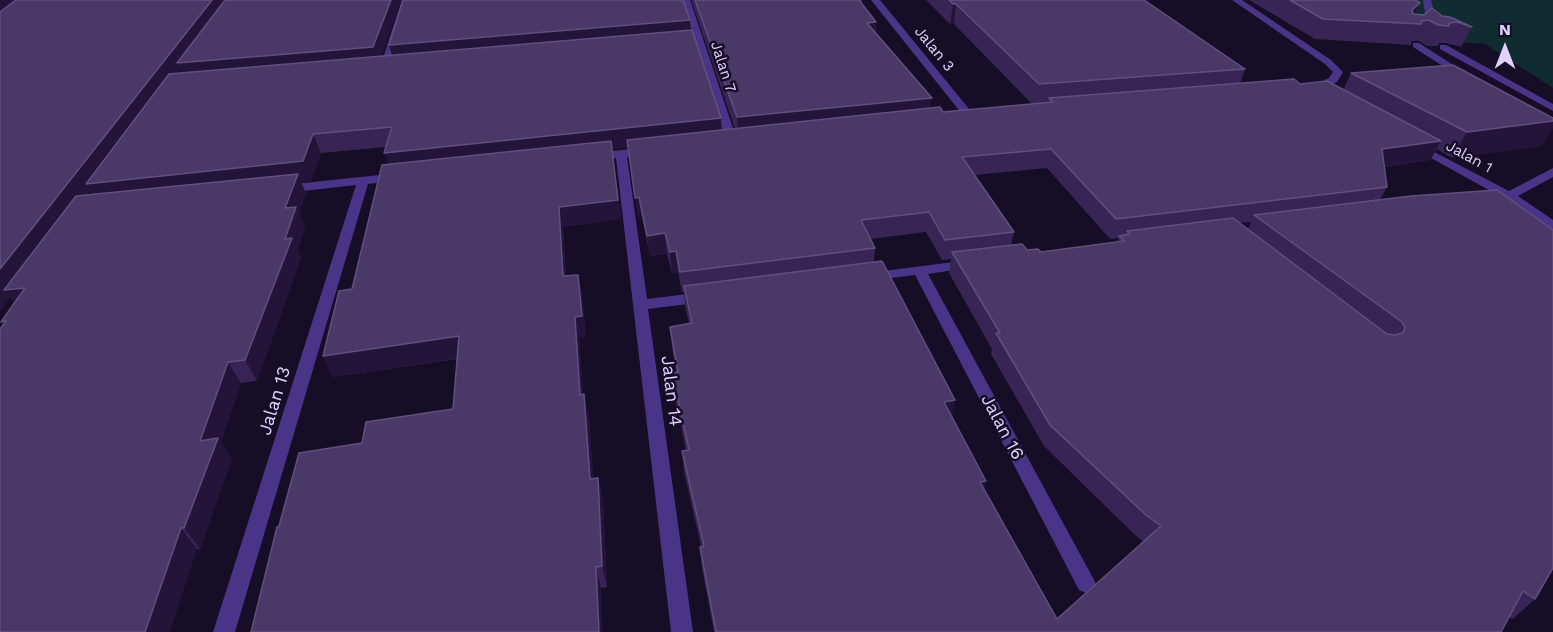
<!DOCTYPE html>
<html>
<head>
<meta charset="utf-8">
<style>
	body { margin:0 }
	#map { position:relative; width:1553px; height:632px; overflow:hidden; background:#160d26; font-family:"Work Sans",sans-serif }
	canvas { display:block }
	.north { position:absolute; left:1475px; top:18px; width:60px; height:60px; -webkit-text-stroke:4px #160d26; paint-order:stroke; rotate:0deg; font-size:16px; font-weight:700; line-height:24px; text-align:center; color:#e0d2ff }
	.north::after { content:''; display:block; margin:auto; width:21px; height:27px; background:#e0d2ff; clip-path:polygon(50% 0,100% 100%,50% 72%,0 100%) }
</style>
</head>
<body>
<div id="map">
<canvas width="1553" height="632"></canvas>
<div class="north">N</div>
</div>
<script>
const c = document.querySelector('canvas').getContext('2d');
c.lineJoin = 'round';
function fill(path, color) { c.fillStyle = color; c.fill(path, 'evenodd'); }
const shape = rows => new Path2D(rows.map(r => 'M' + r).join(''));
function trace(path, color, width, dash) { c.strokeStyle = color; c.lineWidth = width; c.lineCap = dash ? 'butt' : 'round'; c.setLineDash(dash || []); c.stroke(path); }
function drawText(font, color, halo, rows, align = 'center') {
  c.font = font + ' "Work Sans",sans-serif'; c.lineWidth = 5; c.setLineDash([]); c.textBaseline = 'middle'; c.strokeStyle = halo; c.fillStyle = color; for (const [text, x, y, turn = 0] of rows) {
    c.save(); c.translate(x, y); c.rotate((+turn || 0) * Math.PI / 180); c.textAlign = isNaN(turn) ? turn : align; if (halo) c.strokeText(text, 0, 0); c.fillText(text, 0, 0); c.restore();
  }
}
const green = shape([
	[1396,0,1553,0,1553,88,1485,44,1380,37]
]);
const minor = shape([
	[402,0,410,0,389,70,380,72,379,70,402,0],
	[682,0,690,0,738,143,736,145,732,146,726,143,682,0],
	[871,0,880,0,974,115,974,119,966,119,871,0],
	[1232,0,1242,0,1331,60,1343,72,1337,82,1316,92,1308,92,1308,88,1329,78,1333,72,1325,64,1232,0],
	[1423,0,1431,0,1434,12,1418,27,1413,24,1425,12,1423,0],
	[1413,43,1419,43,1469,75,1460,77,1413,47,1413,43],
	[1440,45,1446,45,1553,104,1553,111,1440,49,1440,45],
	[1417,143,1509,191,1553,168,1553,177,1518,196,1553,220,1553,230,1507,200,1483,202,1481,199,1483,196,1496,194,1413,148,1411,146,1417,143],
	[649,147,655,151,653,153,627,157,647,299,704,292,711,297,704,302,648,309,693,632,671,632,616,158,595,161,589,157,595,153,649,147],
	[398,173,404,177,402,180,368,184,235,632,213,632,356,185,285,193,279,189,285,185,398,173],
	[969,260,974,261,976,264,974,267,928,274,1093,578,1096,584,1093,590,1086,593,1079,590,915,275,868,281,861,277,868,273,969,260]
]);
const wall = shape([
	[0,0,401,0,381,56,392,55,389,45,691,30,722,130,735,129,691,0,862,0,862,4,876,22,876,33,930,108,943,112,1032,104,954,24,950,24,926,0,1144,0,1245,69,1240,84,1300,84,1343,90,1351,73,1541,146,1452,158,1437,149,1430,160,1384,167,1387,187,1380,200,1535,599,1513,619,1509,617,1501,632,714,632,702,568,700,547,701,546,684,472,682,451,686,450,674,394,672,373,676,372,672,348,670,327,689,324,685,306,684,292,682,292,678,272,672,273,667,254,650,256,642,217,638,217,628,147,612,149,621,219,563,227,566,276,582,295,586,337,579,338,583,395,589,416,593,478,598,478,603,499,607,587,601,588,279,526,362,443,453,409,457,359,333,377,323,356,352,289,388,164,386,147,321,153,311,181,301,182,306,193,299,213,305,227,298,250,301,258,257,381,241,383,221,442,232,459,200,549,197,549,3,324,14,303,10,297,0,311],
	[180,69,182,73,176,74],
	[1047,168,1110,239,1119,238,1117,242,1041,252,1027,250,1011,245,1014,232,974,175],
	[90,190,92,195,86,195],
	[1251,222,1248,229,1240,223],
	[926,232,942,260,951,259,949,273,992,349,991,354,1044,446,1136,536,1144,542,1057,619,984,489,952,416,874,262,875,248,870,239],
	[1249,0,1415,0,1414,14,1442,16,1472,27,1461,47,1446,43,1439,43,1438,46,1427,46,1419,41,1412,41,1411,45,1315,39]
]);
const shadedWall = shape([
	[0,0,28,0,0,23],
	[212,0,401,0,378,64,186,80,180,69,95,183,313,134,321,153,311,181,301,182,306,193,299,213,305,227,298,250,301,258,257,381,245,360,98,203,90,190,16,289,25,288,20,311,10,297,0,311,0,269],
	[1420,3,1410,22,1412,10],
	[953,4,956,4,954,24,950,24],
	[690,20,691,37,394,62,389,45],
	[876,22,875,39,867,23],
	[932,98,929,116,738,136,737,117],
	[721,118,722,137,612,149,621,219,563,227,567,297,391,172,384,153],
	[1553,121,1553,128,1541,146,1452,158,1467,132],
	[1441,141,1430,160,1372,168,1382,149],
	[639,197,642,217,638,217,635,198],
	[665,233,667,254,650,256,647,236],
	[676,251,678,272,672,273,670,252],
	[578,275,582,295,586,337,579,338,585,416,580,395,575,317],
	[459,336,466,357,333,377,323,356],
	[228,362,241,383,221,442,232,459,200,549,184,528,200,441],
	[584,394,589,416,595,500,590,479],
	[955,400,951,422,944,402],
	[598,478,603,499,607,587,602,566],
	[986,481,981,502,980,482],
	[181,528,197,549,170,632,145,632],
	[596,567,601,588,603,632,599,632]
]);
const building = shape([
	[16,0,212,0,0,269,0,12,16,0],
	[225,0,391,0,373,47,177,63,225,0],
	[403,0,683,0,690,20,389,45,403,0],
	[695,0,860,0,859,0,876,22,867,23,932,98,737,117,695,0],
	[949,0,1144,0,1245,69,1039,84,956,4,953,4,949,0],
	[1290,0,1415,0,1420,3,1412,10,1413,14,1424,15,1432,8,1442,16,1450,17,1472,27,1457,22,1449,23,1449,26,1438,25,1429,20,1422,21,1421,24,1323,19,1290,0],
	[692,30,721,118,384,153,392,127,313,134,303,161,86,184,169,74,692,30],
	[1453,65,1553,118,1553,121,1467,132,1351,73,1453,65],
	[1294,79,1300,84,1327,81,1441,141,1382,149,1387,187,1116,219,1051,149,962,157,1014,232,945,240,929,212,861,220,875,248,680,272,676,251,670,252,665,233,647,236,639,197,635,198,627,140,940,107,943,112,1053,102,1049,98,1294,79],
	[611,141,618,200,559,207,563,276,578,275,582,316,575,317,580,395,584,394,590,479,598,478,602,566,596,567,599,632,251,632,277,527,279,526,299,453,362,443,366,422,453,409,459,336,323,356,339,291,352,289,382,165,611,141],
	[298,174,285,208,296,207,285,239,292,238,245,360,228,362,200,441,218,438,184,528,181,528,145,632,0,632,0,329,6,321,1,322,25,288,4,290,76,196,298,174],
	[1497,190,1553,230,1553,568,1535,599,1523,591,1501,632,716,632,700,547,704,546,682,451,689,450,672,373,678,372,670,327,692,323,684,286,882,261,955,400,944,402,986,481,980,482,1057,619,1161,526,1146,515,1050,425,996,333,1000,333,952,252,1022,244,1027,250,1038,249,1041,252,1124,241,1119,236,1130,234,1127,231,1233,218,1387,334,1395,335,1403,333,1405,327,1402,322,1254,215,1411,196,1497,190]
]);
const farStreetnames = [
	["Jalan 3",934,49,51],
	["Jalan 7",723,67,72],
	["Jalan 1",1469,157,29]
];
const streetNames = [
	["Jalan 14",671,391,83],
	["Jalan 13",275,401,-73],
	["Jalan 16",1002,427,62]
];
fill(green, '#102c31');
fill(minor, '#483588');
fill(wall, '#382555');
fill(shadedWall, '#23143a');
fill(building, '#4a3867');
trace(building, '#61507f', 1.5);
drawText('15px', '#e0d2ff', '#160d26', farStreetnames);
drawText('18px', '#e0d2ff', '#160d26', streetNames);
</script>
</body>
</html>
